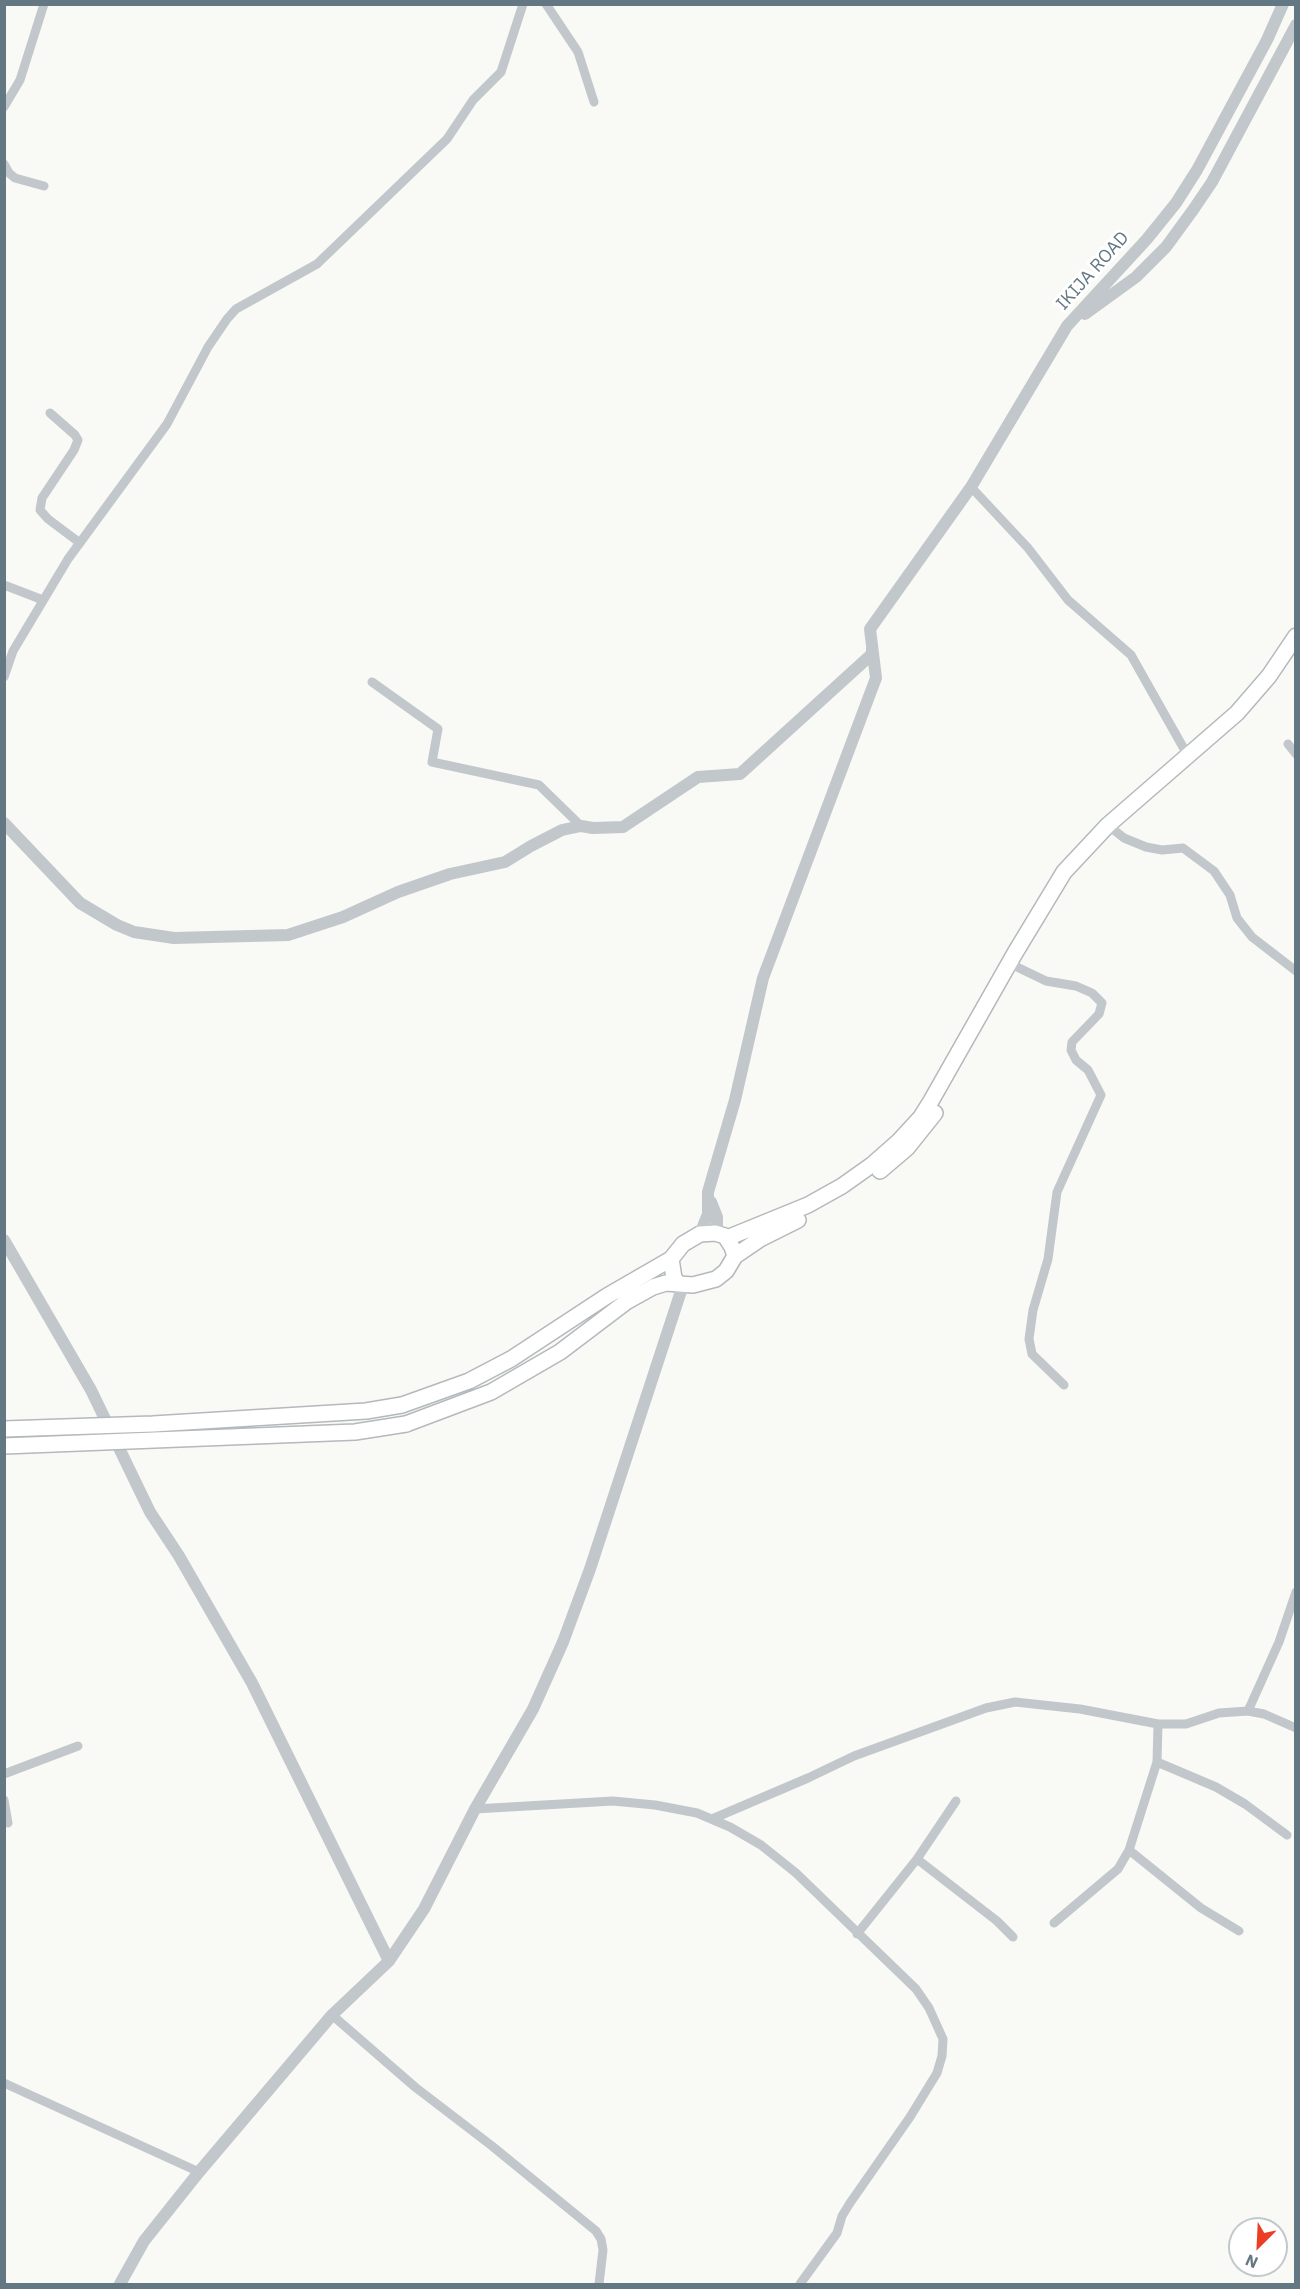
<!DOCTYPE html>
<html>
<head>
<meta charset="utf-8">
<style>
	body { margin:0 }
	#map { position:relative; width:1300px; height:2289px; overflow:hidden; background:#f9f9f6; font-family:"IBM Plex Sans",sans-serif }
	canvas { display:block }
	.frame { position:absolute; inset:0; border:6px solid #637882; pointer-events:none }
	.north { position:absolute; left:1228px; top:2217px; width:60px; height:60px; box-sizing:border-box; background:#fff; border:2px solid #c1c9cd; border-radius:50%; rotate:204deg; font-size:16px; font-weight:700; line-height:24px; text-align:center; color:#637882 }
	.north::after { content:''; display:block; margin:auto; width:21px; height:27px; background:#ea3f25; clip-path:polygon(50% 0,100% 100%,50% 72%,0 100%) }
</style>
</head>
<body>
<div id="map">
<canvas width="1300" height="2289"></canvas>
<div class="frame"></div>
<div class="north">N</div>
</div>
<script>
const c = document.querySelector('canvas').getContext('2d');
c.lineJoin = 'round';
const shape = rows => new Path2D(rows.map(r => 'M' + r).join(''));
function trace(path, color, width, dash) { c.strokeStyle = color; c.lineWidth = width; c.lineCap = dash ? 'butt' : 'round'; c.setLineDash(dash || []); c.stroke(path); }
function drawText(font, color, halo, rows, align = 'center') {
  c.font = font + ' "IBM Plex Sans",sans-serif'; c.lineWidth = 6; c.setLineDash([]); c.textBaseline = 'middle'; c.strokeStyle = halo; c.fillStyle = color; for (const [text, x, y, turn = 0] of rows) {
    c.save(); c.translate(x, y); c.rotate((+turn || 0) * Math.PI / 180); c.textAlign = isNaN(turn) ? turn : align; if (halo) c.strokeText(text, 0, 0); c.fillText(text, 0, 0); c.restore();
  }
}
const minor = shape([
	[546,4,578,52,594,102],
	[4,107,20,80,44,4],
	[4,164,9,173,15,178,44,186],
	[50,413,75,435,78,440,74,450,42,498,40,510,48,519,80,543],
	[971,487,1028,548,1068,600,1131,655,1188,756],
	[4,585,43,600],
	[4,677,13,651,68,559,167,424,208,347,227,319,236,309,317,264,447,139,473,100,501,72,523,4],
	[372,682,438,729,432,762,539,785,581,826],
	[1288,744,1296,754],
	[1114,830,1124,838,1146,847,1162,850,1183,848,1214,871,1230,895,1237,918,1252,937,1296,971],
	[1017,967,1046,981,1076,986,1092,993,1102,1003,1099,1014,1072,1042,1071,1050,1076,1060,1088,1070,1101,1095,1057,1192,1048,1259,1033,1310,1029,1339,1032,1354,1064,1385],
	[1248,1711,1279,1642,1296,1592],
	[1157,1762,1216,1787,1245,1804,1287,1835],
	[4,1774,78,1746],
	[4,1800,8,1823],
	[475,1809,613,1801,655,1805,697,1813,730,1827,761,1845,796,1873,916,1989,929,2008,943,2039,942,2056,937,2073,910,2117,850,2203,842,2216,837,2233,800,2284],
	[712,1819,808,1778,854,1756,986,1708,1015,1702,1080,1709,1158,1724,1186,1724,1219,1713,1248,1711,1264,1714,1296,1728],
	[1129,1850,1201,1908,1239,1931],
	[917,1859,997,1921,1013,1937],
	[1054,1923,1118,1869,1129,1850,1157,1762,1158,1724],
	[857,1934,917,1859,956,1801],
	[332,2015,415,2087,492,2146,596,2231,601,2239,603,2250,599,2284],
	[4,2083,199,2172]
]);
const tertiary = shape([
	[1085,314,1136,277,1166,247,1193,210,1212,182,1296,25],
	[4,823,80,903,117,925,134,932,174,938,288,935,343,917,398,892,450,874,505,862,531,846,562,830,581,826,593,828,623,827,698,777,740,774,872,654,872,648],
	[711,1202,717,1217,717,1233],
	[700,1234,708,1214,708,1192,735,1100,763,978,876,678,870,629,971,487,1067,326,1147,239,1176,203,1197,170,1267,40,1283,4],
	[4,1240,91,1390,150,1512,179,1556,252,1683,389,1961],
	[120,2284,144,2241,199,2172,332,2015,389,1961,424,1909,475,1809,533,1709,563,1642,590,1569,683,1285]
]);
const primary = shape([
	[880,1171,907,1148,935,1113],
	[727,1238,808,1205,842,1186,873,1164,898,1142,921,1117,931,1101,1015,953,1064,872,1108,825,1237,713,1269,676,1296,636],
	[735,1256,760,1239,798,1220],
	[402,1405,469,1381,511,1359,607,1296,671,1259],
	[406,1424,491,1392,560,1352,626,1302,653,1287,666,1283,693,1285,716,1279,726,1271,735,1256,732,1247,725,1236,715,1233,700,1234,683,1244,671,1259,674,1278,678,1283]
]);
const primaryBridge = shape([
	[4,1429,153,1424,366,1411,402,1405],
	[4,1446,355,1432,406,1424]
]);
const streetNames = [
	["IKIJA ROAD",1093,271,-48]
];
trace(primary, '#b3b9bc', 18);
trace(minor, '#c1c7ca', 9);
trace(tertiary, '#c1c7ca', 12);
trace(primary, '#fff', 15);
trace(primaryBridge, '#b3b9bc', 18, []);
trace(primaryBridge, '#fff', 15);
drawText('18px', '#637882', '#fff', streetNames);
</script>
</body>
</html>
